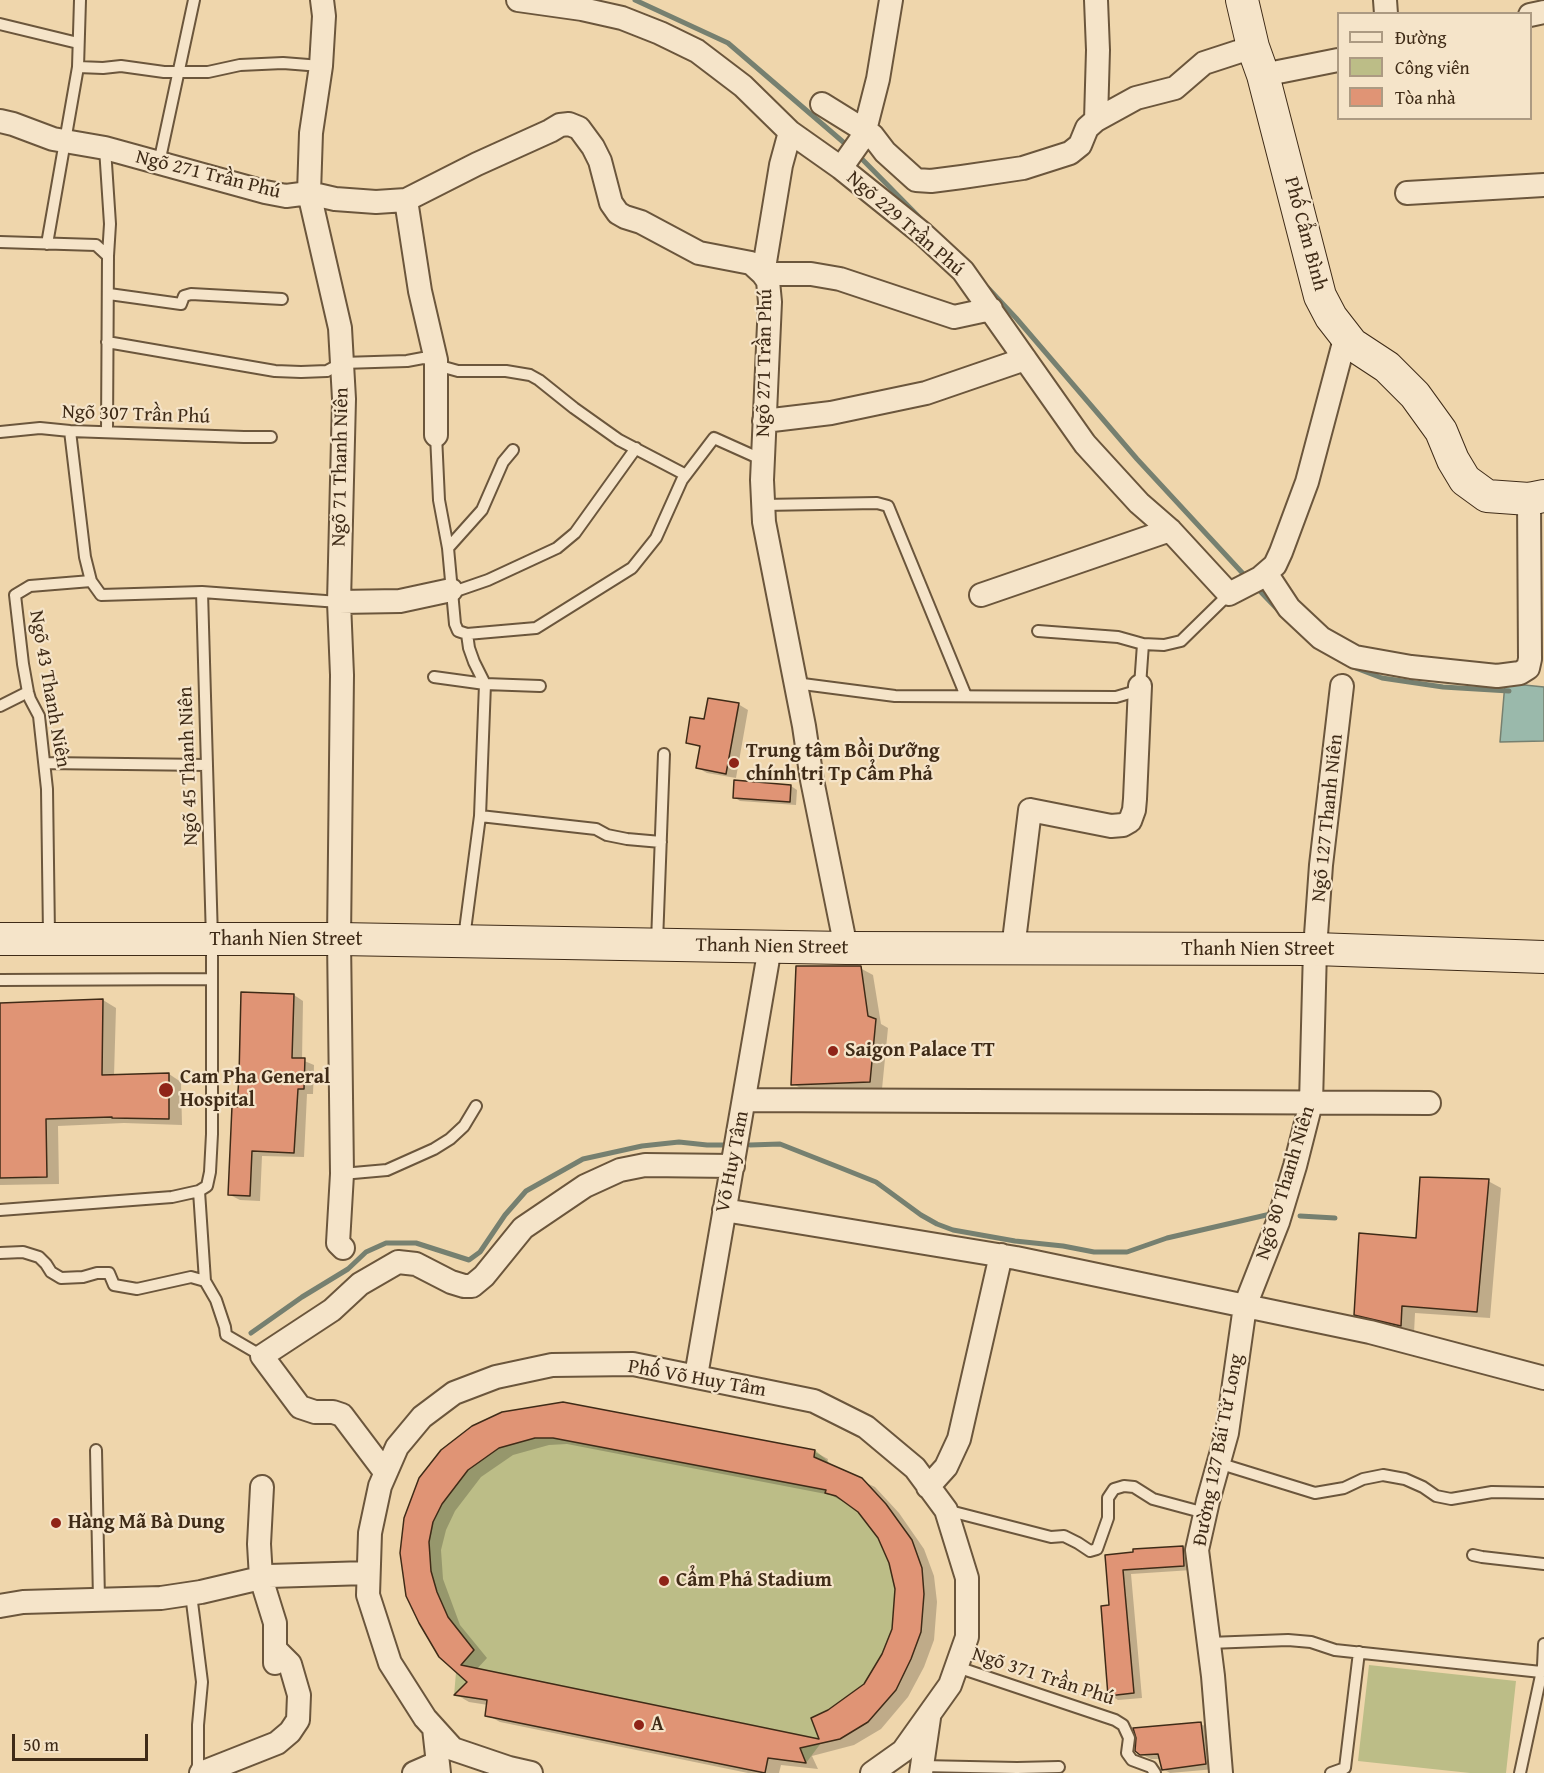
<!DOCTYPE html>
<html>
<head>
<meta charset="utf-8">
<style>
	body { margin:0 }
	#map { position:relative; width:1544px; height:1773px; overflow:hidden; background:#efd6ac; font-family:"Gentium Book Plus",serif }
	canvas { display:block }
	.legend { position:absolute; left:1337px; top:12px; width:195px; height:108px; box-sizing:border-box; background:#f5e4c9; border:2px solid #ac9a82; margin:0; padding:8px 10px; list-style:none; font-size:18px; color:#3f2b17 }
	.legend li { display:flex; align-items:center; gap:12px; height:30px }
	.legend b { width:30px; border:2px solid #ac9a82 }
	.scale { position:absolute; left:12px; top:1734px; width:136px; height:27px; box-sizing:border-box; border:3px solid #3f2b17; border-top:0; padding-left:8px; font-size:18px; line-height:21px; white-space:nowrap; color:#3f2b17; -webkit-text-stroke:4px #f5e4c9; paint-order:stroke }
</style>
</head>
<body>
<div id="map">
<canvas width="1544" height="1773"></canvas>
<ul class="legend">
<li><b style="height:8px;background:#f5e4c9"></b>Đường</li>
<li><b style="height:16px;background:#bcbd87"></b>Công viên</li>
<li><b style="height:16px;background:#e09475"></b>Tòa nhà</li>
</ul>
<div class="scale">50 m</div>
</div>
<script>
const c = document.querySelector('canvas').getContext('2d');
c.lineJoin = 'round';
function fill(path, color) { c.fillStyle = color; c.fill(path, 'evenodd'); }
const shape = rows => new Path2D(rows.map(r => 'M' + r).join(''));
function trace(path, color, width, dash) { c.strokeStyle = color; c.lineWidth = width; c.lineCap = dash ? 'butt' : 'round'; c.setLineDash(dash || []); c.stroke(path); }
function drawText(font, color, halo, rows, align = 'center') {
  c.font = font + ' "Gentium Book Plus",serif'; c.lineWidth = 4.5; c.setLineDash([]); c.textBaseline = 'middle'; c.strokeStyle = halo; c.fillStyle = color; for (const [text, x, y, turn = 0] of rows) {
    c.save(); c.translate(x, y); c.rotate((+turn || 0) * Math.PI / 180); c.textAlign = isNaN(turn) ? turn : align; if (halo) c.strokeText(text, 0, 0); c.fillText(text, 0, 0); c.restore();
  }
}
const green = shape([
	[568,1403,815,1450,832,1465,862,1478,886,1504,912,1540,922,1568,924,1594,921,1632,911,1659,896,1690,840,1739,821,1743,806,1763,768,1758,765,1773,485,1716,487,1700,454,1696,456,1672,439,1657,419,1623,407,1596,404,1518,419,1478,440,1450,472,1426],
	[1369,1665,1516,1681,1506,1773,1470,1773,1358,1761]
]);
const water = shape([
	[1505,683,1544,687,1544,741,1500,742,1505,683]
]);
const shadow = shape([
	[738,704,748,710,736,778,707,773,698,768,701,748,688,742,705,721],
	[791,786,797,790,796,805,740,801,734,797],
	[860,968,873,975,881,1024,888,1028,882,1089,806,1091,793,1084],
	[294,995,303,1001,302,1060,314,1065,313,1094,307,1094,304,1157,262,1156,260,1201,240,1200,230,1195,238,1108],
	[103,1000,116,1008,114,1076,169,1074,181,1082,182,1125,124,1123,58,1126,59,1184,0,1185,0,1005],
	[1488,1181,1501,1188,1490,1318,1415,1313,1414,1333,1369,1322,1356,1314,1417,1240],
	[563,1404,815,1452,828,1459,827,1464,875,1487,899,1513,924,1549,934,1576,937,1602,934,1640,924,1667,908,1697,881,1729,854,1745,812,1756,818,1769,781,1765,779,1773,748,1773,500,1722,487,1715,488,1705,469,1702,457,1695,469,1682,440,1656,420,1478],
	[567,1444,831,1495,860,1511,879,1537,891,1563,896,1589,893,1629,884,1655,865,1685,829,1711,822,1741,476,1670,487,1658,460,1625,443,1579,441,1550,446,1530,455,1511,481,1477,513,1455,549,1445],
	[1183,1548,1192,1553,1192,1570,1131,1574,1142,1698,1118,1700,1110,1695,1111,1606,1107,1556],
	[1201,1724,1210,1729,1215,1769,1170,1773,1163,1769,1161,1759,1151,1759,1141,1754]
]);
const stream = shape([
	[635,0,728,43,849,147],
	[858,155,921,219],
	[988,288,1016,318,1137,459,1248,579],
	[1256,587,1279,611],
	[1353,667,1382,678,1443,687,1509,691],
	[750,1145,780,1144,841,1168,876,1182,921,1215,937,1224,953,1230,1015,1241,1063,1246,1094,1252,1127,1252,1167,1238,1275,1213],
	[1300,1216,1335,1218],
	[251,1333,302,1297,348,1269,366,1252,386,1243,416,1243,469,1260,480,1252,505,1215,526,1191,583,1159,642,1146,679,1142,707,1145,727,1145]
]);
const building = shape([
	[708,698,739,703,726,774,696,768,700,746,686,743,690,717,704,719,708,698],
	[734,780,791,785,790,802,733,798,734,780],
	[796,966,861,966,868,1016,876,1019,870,1082,791,1085,796,966],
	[241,992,294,994,292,1058,305,1058,304,1089,298,1089,294,1153,252,1151,250,1196,228,1195,232,1106,237,1107,239,1076,241,992],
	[103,999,102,1075,169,1073,169,1119,112,1118,112,1117,46,1119,47,1177,0,1178,0,1003,103,999],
	[1420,1177,1489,1179,1477,1312,1402,1306,1401,1326,1354,1315,1359,1233,1416,1238,1420,1177],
	[563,1402,815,1450,814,1457,862,1478,886,1504,912,1540,922,1568,924,1594,921,1632,911,1659,896,1690,868,1722,840,1739,800,1748,806,1763,768,1758,765,1773,485,1716,487,1700,454,1695,467,1682,439,1657,419,1623,406,1596,400,1553,404,1518,419,1478,441,1450,472,1426,502,1412,563,1402],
	[535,1438,553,1438,826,1490,825,1493,836,1496,858,1512,878,1538,889,1563,895,1589,892,1629,882,1654,864,1684,828,1710,811,1718,819,1739,461,1665,474,1650,448,1617,437,1592,431,1571,429,1542,433,1522,442,1504,468,1470,499,1448,535,1438],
	[1183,1546,1184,1566,1123,1570,1134,1693,1108,1696,1101,1606,1109,1605,1105,1555,1133,1552,1133,1549,1183,1546],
	[1201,1722,1206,1764,1162,1770,1158,1754,1140,1755,1135,1751,1136,1738,1133,1728,1201,1722]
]);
const lane = shape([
	[0,24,78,43],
	[78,67,103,68,121,66,164,72,208,72,240,65,283,63,321,66],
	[105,148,110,224,108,256],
	[159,163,194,0],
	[0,242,96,245,108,256,107,432],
	[47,244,78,67,80,0],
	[109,294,181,304,184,296,191,294,282,299],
	[107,342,275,371,301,372,327,371,342,363,407,361,423,358,436,360,440,366,458,371,506,371,530,375,539,380,574,408,619,440,686,475],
	[70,431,85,557,91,581,101,595,202,592,339,602],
	[0,432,40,428,70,431,244,437,271,437],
	[436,435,439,500,448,548],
	[513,450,503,462,482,510,448,548,455,624,458,631,467,634,536,628,632,568,656,538,682,480,714,438,763,460],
	[763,505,877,503,888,506,966,696],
	[451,590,459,590,488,580,557,548,575,533,636,448],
	[1038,631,1118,637,1143,644,1164,645,1181,641,1229,594],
	[434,677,485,684,540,686],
	[795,683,895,696,1116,697,1133,692,1140,686,1143,644],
	[0,706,28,692],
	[45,763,207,765],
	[480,816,596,829,607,835,627,839,661,842],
	[49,935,47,789,39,716,30,699,28,692,23,664,15,595,30,586,91,581],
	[464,938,480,816,485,684,474,662,469,648,467,634],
	[657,942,664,754],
	[0,980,212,979],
	[342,1174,387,1170,434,1149,450,1139,464,1126,476,1106],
	[199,1191,205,1281],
	[0,1210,172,1197,199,1191,207,1186,210,1172,212,1134,212,939,202,592],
	[0,1253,23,1252,39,1257,46,1264,51,1272,61,1278,83,1277,97,1273,109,1273,114,1285,137,1289,191,1277,205,1281,216,1300,225,1327,226,1335,262,1356],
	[96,1450,99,1600],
	[1218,1463,1315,1493,1344,1488,1363,1479,1383,1475,1405,1479,1423,1487,1436,1496,1451,1499,1492,1492,1544,1493],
	[946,1510,1051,1537,1064,1536,1078,1543,1090,1551,1097,1549,1108,1518,1108,1498,1114,1489,1124,1486,1134,1487,1153,1499,1205,1513],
	[1473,1555,1482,1557,1544,1564],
	[191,1594,202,1682,198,1725,198,1765,196,1773],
	[1209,1643,1288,1640,1311,1642,1335,1650,1541,1672],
	[957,1667,1115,1720,1123,1725,1129,1738,1127,1753,1132,1760,1151,1767,1155,1773],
	[922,1766,1017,1768,1059,1767],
	[1331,1773,1345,1768,1359,1652],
	[1520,1773,1543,1666,1544,1644]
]);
const street = shape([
	[322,0,324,16,321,66,311,133,309,193,340,328,344,399,339,602,342,675,339,939,342,1174,338,1243,343,1248],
	[518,0,582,9,622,18,660,33,697,51,743,86,790,132,841,168,923,234,963,271,1085,444,1139,503,1170,530,1229,594,1260,578,1275,565,1281,552,1307,482,1346,335],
	[1096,0,1098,50,1096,120],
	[1385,0,1386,14],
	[1530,15,1544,12],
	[1263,75,1338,60],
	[822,104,872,135,885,152,916,180,931,181,962,177,1023,168,1070,153,1080,145,1087,128,1096,120,1136,98,1175,88,1204,63,1253,47],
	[0,121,13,124,53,139,105,148,265,192,286,196,309,193,335,199,376,202,406,200,477,164,550,131,560,125,569,124,579,128,593,147,600,161,611,203,618,213,625,217,641,222,699,253,751,263,763,274,768,281,770,302,762,480,764,522,804,726,812,780,846,948],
	[790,132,781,165,763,274,811,274,840,279,954,317,991,309],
	[841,168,860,141,865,130,878,79,891,0],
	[1407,193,1544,185],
	[406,200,420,291,436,360,436,435],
	[764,421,831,413,926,393,1025,359],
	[1266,573,1289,608,1321,638,1355,657,1411,667,1497,676,1520,673,1528,668,1530,659,1529,499],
	[981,595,1170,530],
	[339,602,400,601,451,590],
	[1013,949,1030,810,1111,826,1123,825,1130,821,1134,810,1135,799,1140,686],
	[745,1100,1429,1103],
	[724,1210,1016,1258,1370,1332,1544,1378],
	[696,1376,770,947],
	[385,1472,342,1415,333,1412,315,1412,300,1407,262,1356,332,1310,360,1284,398,1262,416,1264,451,1282,464,1286,472,1286,484,1276,523,1228,585,1186,620,1170,645,1165,733,1166],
	[262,1487,259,1544,261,1578,275,1623,275,1663],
	[928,1487,946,1467,959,1439,1001,1255],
	[0,1606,23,1602,161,1598,201,1592,269,1576,367,1573],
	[434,1728,439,1773],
	[201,1773,277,1743,290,1732,298,1720,299,1695,290,1664,275,1649],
	[414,1773,437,1763],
	[531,1773,509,1768,453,1749,425,1718,390,1663,368,1595,370,1533,380,1486,397,1447,422,1417,454,1393,496,1377,552,1365,633,1364,814,1401,866,1427,915,1468,946,1510,967,1578,967,1637,950,1685,903,1751,872,1773],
	[921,1773,929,1718],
	[1221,1773,1213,1676,1197,1550,1208,1501,1227,1433,1245,1306,1278,1222,1295,1166,1311,1103,1315,949,1321,865,1342,686]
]);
const secondary = shape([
	[1242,0,1253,47,1263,75,1320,296,1331,317,1352,344,1387,367,1415,395,1441,431,1453,460,1465,480,1487,496,1529,499,1544,496],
	[0,939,339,939,846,948,1315,949,1544,957]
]);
const markers = [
	[734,763,6,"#8f2418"],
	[833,1051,6,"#8f2418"],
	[166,1090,8,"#8f2418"],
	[56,1523,6,"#8f2418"],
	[664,1581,6,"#8f2418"],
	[639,1725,6,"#8f2418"]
];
const streetNames = [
	["Ngõ 271 Trần Phú",208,175,14],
	["Ngõ 229 Trần Phú",905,224,41],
	["Phố Cẩm Bình",1305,234,75],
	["Ngõ 271 Trần Phú",765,363,-89],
	["Ngõ 307 Trần Phú",136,415,2],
	["Ngõ 71 Thanh Niên",341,467,-89],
	["Ngõ 43 Thanh Niên",49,689,80],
	["Ngõ 45 Thanh Niên",189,766,-92],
	["Ngõ 127 Thanh Niên",1328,818,-84],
	["Thanh Nien Street",286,940],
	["Thanh Nien Street",772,947,1],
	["Thanh Nien Street",1258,950],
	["Võ Huy Tâm",733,1162,-79],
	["Ngõ 80 Thanh Niên",1286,1183,-73],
	["Phố Võ Huy Tâm",697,1379,10],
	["Đường 127 Bái Tử Long",1219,1450,-79],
	["Ngõ 371 Trần Phú",1043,1677,18]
];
const poiNames = [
	["Trung tâm Bồi Dưỡng",746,752],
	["chính trị Tp Cẩm Phả",746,775],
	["Saigon Palace TT",845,1051],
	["Cam Pha General",180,1078],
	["Hospital",180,1101],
	["Hàng Mã Bà Dung",68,1523],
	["Cẩm Phả Stadium",676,1581],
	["A",651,1725]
];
fill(green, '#bcbd87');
fill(water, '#9ab9ab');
trace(water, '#768070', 1.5);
fill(shadow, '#0003');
trace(stream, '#768070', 5);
fill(building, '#e09475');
trace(building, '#3f2b17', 1.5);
trace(lane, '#6b563c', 14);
trace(street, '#6b563c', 26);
trace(secondary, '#3f2b17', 34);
trace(lane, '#f5e4c9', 10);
trace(street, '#f5e4c9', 22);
trace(secondary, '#f5e4c9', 32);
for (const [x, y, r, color] of markers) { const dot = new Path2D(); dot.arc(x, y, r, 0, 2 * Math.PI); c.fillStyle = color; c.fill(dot); trace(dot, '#f5e4c9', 2); }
drawText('20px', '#3f2b17', '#f5e4c9', streetNames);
drawText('bold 20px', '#3f2b17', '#f5e4c9', poiNames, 'left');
</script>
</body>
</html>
